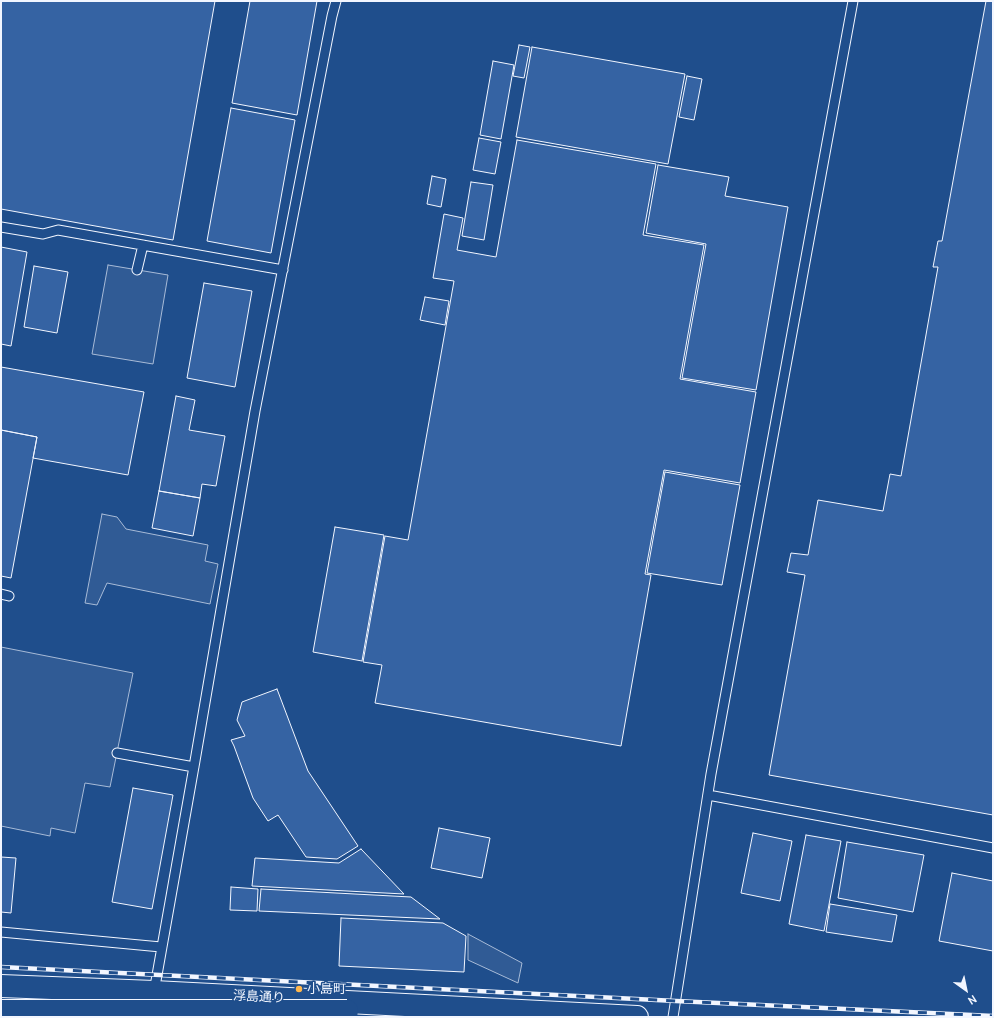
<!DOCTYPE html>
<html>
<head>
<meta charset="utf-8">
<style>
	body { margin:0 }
	#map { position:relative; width:994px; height:1018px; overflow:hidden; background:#1f4e8c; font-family:Cabin,sans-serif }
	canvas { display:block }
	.frame { position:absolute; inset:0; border:2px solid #f2f6ff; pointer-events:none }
	.north { position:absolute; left:946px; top:970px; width:40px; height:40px; -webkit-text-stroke:3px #1f4e8c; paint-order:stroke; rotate:147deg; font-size:11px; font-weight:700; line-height:16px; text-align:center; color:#f2f6ff }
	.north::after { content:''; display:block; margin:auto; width:14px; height:18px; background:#f2f6ff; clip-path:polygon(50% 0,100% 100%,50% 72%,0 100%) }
</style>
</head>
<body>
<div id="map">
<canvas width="994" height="1018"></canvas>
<div class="frame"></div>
<div class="north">N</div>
</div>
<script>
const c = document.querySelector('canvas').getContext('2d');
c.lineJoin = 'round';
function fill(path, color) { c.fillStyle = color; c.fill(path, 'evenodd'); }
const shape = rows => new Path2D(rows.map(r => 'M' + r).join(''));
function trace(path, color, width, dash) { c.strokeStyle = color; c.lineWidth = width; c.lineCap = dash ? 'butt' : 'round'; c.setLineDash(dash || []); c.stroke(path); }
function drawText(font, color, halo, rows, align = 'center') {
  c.font = font + ' Cabin,"Noto Sans JP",sans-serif'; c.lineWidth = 3; c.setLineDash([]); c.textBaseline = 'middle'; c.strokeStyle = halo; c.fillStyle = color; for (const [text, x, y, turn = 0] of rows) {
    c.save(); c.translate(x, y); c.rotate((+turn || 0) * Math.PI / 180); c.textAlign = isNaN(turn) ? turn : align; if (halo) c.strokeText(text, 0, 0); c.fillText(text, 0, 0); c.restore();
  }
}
const built = shape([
	[108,265,168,275,153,364,92,354,108,265],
	[102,514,117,517,126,529,208,545,205,561,218,564,210,604,107,583,97,605,85,603,102,514],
	[1,647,133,673,110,787,85,783,75,833,51,828,50,836,1,826,1,647],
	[468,934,522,963,518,983,468,960,468,934]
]);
const building = shape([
	[1,1,215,1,173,240,1,209,1,1],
	[250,1,317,1,297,115,232,103,250,1],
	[986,1,993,1,993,815,769,775,805,575,787,572,791,553,808,555,818,500,883,511,890,474,901,476,938,267,933,267,938,241,942,241,986,1],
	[519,45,530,47,524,78,513,76,519,45],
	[532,47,685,74,668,164,516,137,532,47],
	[493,61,514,65,501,139,480,135,493,61],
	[687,76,702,79,694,120,679,117,687,76],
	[231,108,295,120,271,253,207,241,231,108],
	[479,138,501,142,495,174,473,170,479,138],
	[517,140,656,164,643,235,704,245,680,379,756,392,740,483,664,470,645,574,651,575,621,746,375,703,382,665,363,662,385,536,408,540,454,281,433,278,444,214,463,218,457,250,496,257,517,140],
	[658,165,729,177,725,196,788,207,756,390,682,378,706,244,646,233,658,165],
	[432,176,446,179,441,207,427,204,432,176],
	[471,182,493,185,484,240,462,236,471,182],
	[1,247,27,252,11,346,1,344,1,247],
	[34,266,68,272,57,333,24,327,34,266],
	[204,283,252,291,235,387,187,378,204,283],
	[425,297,449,301,445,325,420,320,425,297],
	[1,367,144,392,128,475,33,458,37,437,1,430,1,367],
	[176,396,195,400,189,430,225,436,216,486,202,484,200,498,159,491,176,396],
	[1,430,37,437,11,578,1,576,1,430],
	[665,472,740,485,722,585,647,573,665,472],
	[159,491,200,498,193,536,152,528,159,491],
	[335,527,384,535,362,661,313,652,335,527],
	[277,689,308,771,358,846,337,859,306,857,278,815,268,821,253,798,234,746,231,740,245,736,237,720,242,702,277,689],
	[133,788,173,795,152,909,112,902,133,788],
	[439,828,490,838,482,878,431,868,439,828],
	[753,833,792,841,780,901,741,893,753,833],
	[806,835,841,841,824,931,789,924,806,835],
	[847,842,924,855,913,912,838,898,847,842],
	[361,849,404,894,252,886,255,858,339,863,361,849],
	[1,857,16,858,11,913,1,912,1,857],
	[952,873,993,881,993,951,939,941,952,873],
	[231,887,258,889,257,911,230,910,231,887],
	[261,889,411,897,440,919,259,911,261,889],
	[830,904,897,915,892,942,826,932,830,904],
	[341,918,443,923,466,936,464,972,339,966,341,918]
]);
const lane = shape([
	[1,227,43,234,58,230,283,270],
	[137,270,143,245],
	[1,594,9,596],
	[117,753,194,767],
	[708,795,993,848],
	[1,932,161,947],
	[154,992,195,761,255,411,332,16,336,1],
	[673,1017,711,774,853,1]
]);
const highway = shape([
	[1,986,154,992,637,1017]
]);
const rail = shape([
	[1,967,676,1001,993,1016]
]);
const highwayBridge = shape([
	[1,1011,347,1011]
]);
const markers = [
	[299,989,4,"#ffb74d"]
];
const poiNames = [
	["小島町",307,989]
];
const streetNames = [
	["浮島通り",259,997,3]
];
fill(built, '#305b95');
trace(built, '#a8bbd7', 1);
fill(building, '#3563a3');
trace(building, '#f2f6ff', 1);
trace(lane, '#f2f6ff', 11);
trace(highway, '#f2f6ff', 24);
trace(lane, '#1f4e8c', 9);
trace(highway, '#1f4e8c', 22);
trace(rail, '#f2f6ff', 4.5);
trace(rail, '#1f4e8c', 3, [9]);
trace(highwayBridge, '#f2f6ff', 24, []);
trace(highwayBridge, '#1f4e8c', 22);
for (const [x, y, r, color] of markers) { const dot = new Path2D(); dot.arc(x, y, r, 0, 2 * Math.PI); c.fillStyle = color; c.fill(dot); trace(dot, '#1f4e8c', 1.5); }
drawText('13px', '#f2f6ff', '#1f4e8c', poiNames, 'left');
drawText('13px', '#f2f6ff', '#1f4e8c', streetNames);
</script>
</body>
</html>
